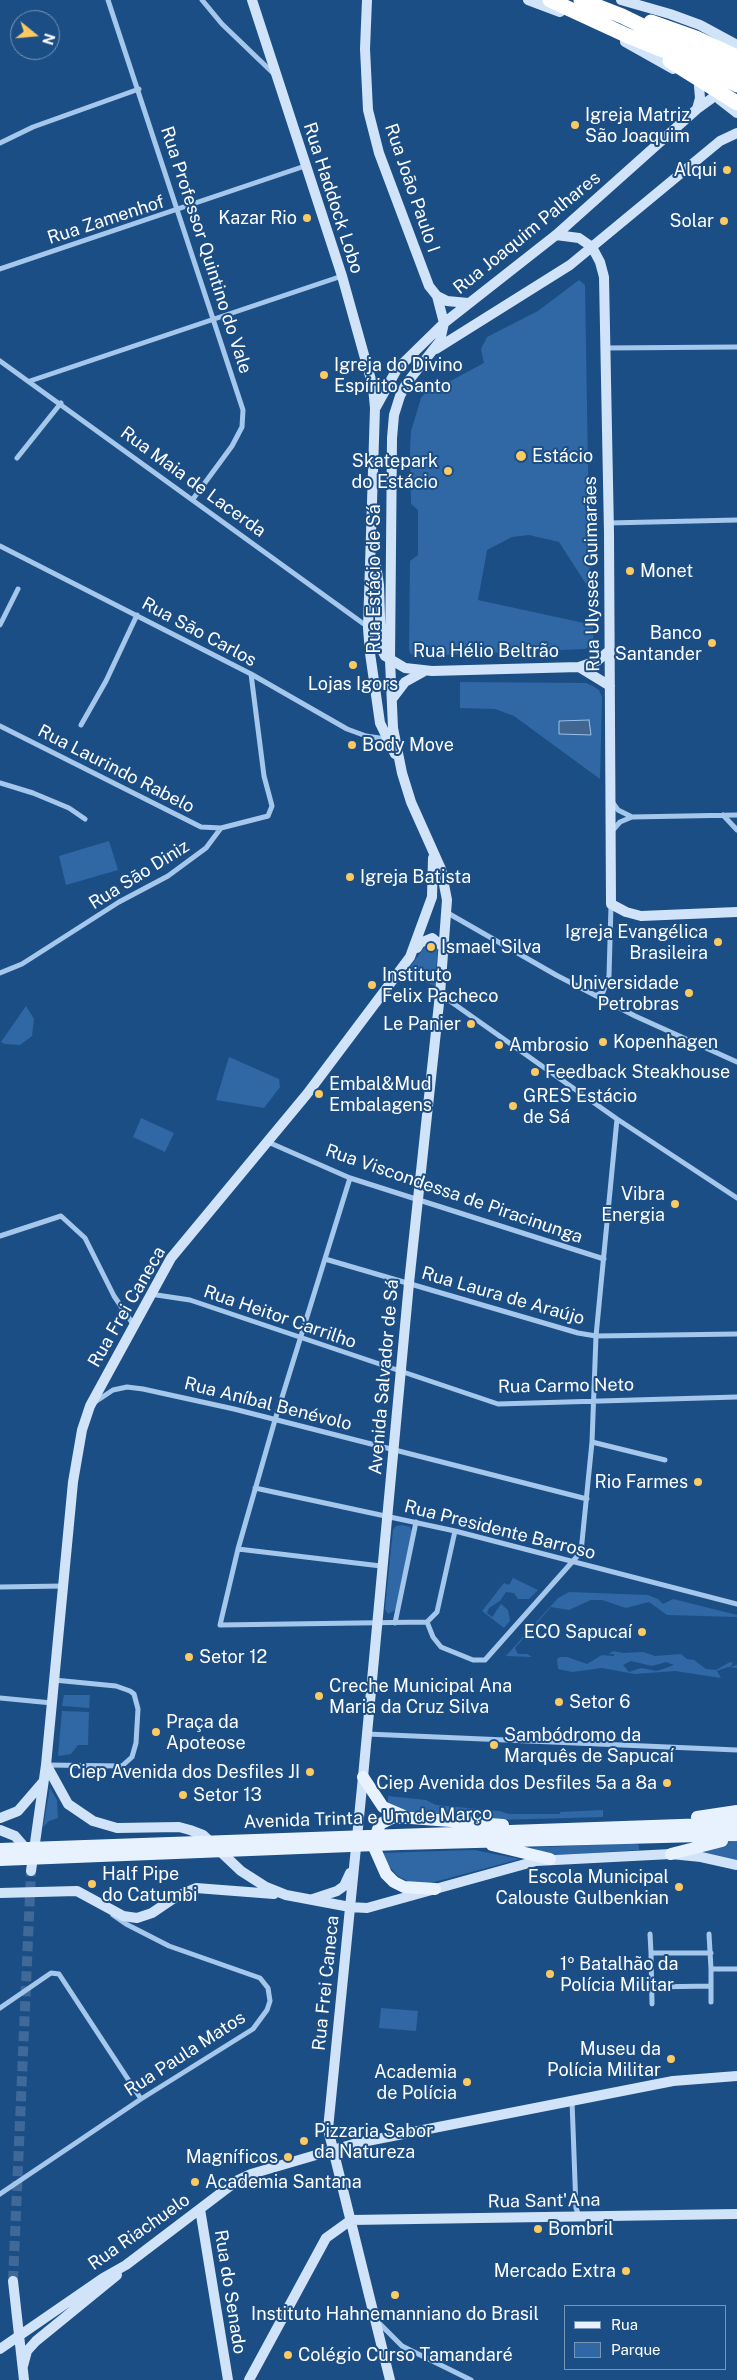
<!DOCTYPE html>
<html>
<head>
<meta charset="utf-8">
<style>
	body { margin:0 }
	#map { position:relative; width:737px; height:2380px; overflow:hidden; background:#1c4e86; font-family:"Public Sans",sans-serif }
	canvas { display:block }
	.legend { position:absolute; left:564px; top:2305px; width:162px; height:65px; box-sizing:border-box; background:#1c4e86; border:1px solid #7795b6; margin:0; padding:6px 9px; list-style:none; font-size:15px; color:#fff }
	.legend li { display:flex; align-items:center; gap:10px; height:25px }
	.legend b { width:25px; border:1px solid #7795b6 }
	.north { position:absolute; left:10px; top:10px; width:50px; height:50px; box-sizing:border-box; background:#1c4e86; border:1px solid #7795b6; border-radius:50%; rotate:107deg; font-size:14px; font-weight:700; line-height:20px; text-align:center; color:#fff }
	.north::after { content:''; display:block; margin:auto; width:18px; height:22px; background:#fcca61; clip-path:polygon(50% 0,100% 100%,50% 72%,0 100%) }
</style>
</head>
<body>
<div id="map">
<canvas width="737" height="2380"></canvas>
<ul class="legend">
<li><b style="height:6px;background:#e8f2ff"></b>Rua</li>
<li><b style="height:14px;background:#2f68a4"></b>Parque</li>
</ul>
<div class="north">N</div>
</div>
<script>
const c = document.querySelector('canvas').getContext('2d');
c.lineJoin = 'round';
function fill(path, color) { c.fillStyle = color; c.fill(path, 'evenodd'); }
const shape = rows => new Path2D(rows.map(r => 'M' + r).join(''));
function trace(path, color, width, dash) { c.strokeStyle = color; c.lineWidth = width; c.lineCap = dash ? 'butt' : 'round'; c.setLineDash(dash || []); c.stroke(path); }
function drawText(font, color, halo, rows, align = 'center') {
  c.font = font + ' "Public Sans",sans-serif'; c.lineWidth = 4; c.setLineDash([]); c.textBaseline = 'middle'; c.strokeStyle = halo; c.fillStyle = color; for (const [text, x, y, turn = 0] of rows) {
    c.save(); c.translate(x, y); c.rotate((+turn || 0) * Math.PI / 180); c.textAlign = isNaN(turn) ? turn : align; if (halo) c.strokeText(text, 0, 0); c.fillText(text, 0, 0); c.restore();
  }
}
const green = shape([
	[579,280,585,285,590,590,559,542,529,535,512,537,487,550,478,600,593,625,593,639,590,646,585,649,414,656,410,653,409,648,410,561,418,555,418,510,411,504,410,450,411,431,421,398,430,387,443,385,484,363,481,349,487,337,538,311],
	[460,682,586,683,593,686,599,690,602,697,600,779,514,716,495,709,460,708],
	[109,841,118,870,66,885,59,856],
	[429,941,438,946,435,986,405,974],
	[26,1006,34,1019,32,1036,20,1045,5,1044,1,1042],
	[229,1057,279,1079,280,1087,264,1108,216,1100],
	[141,1118,174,1133,165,1152,133,1137],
	[402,1525,410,1527,413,1533,395,1610,388,1614,385,1609,393,1530,396,1526],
	[513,1578,538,1590,529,1599,518,1599,514,1593,506,1592,500,1601,489,1608,487,1613,492,1617,501,1604,508,1610,510,1621,504,1628,482,1611,504,1583,509,1585],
	[569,1592,648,1595,658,1599,663,1604,673,1599,737,1615,737,1617,667,1615,649,1602,626,1608,602,1600,591,1600,569,1610,551,1607,515,1648,518,1654,527,1654,532,1657,506,1656,558,1598],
	[613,1651,623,1653,643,1652,655,1656,681,1654,687,1659,694,1660,706,1669,716,1670,730,1662,733,1663,730,1667,737,1665,737,1668,728,1667,717,1671,721,1678,675,1671,635,1674,602,1668,572,1672,558,1669,557,1659,560,1657,567,1657,587,1664,602,1655,614,1656,614,1654,609,1654],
	[631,1661,652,1666,666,1662,674,1665,657,1671,641,1668,629,1672,623,1665],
	[64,1695,90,1695,89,1708,62,1706],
	[62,1711,89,1712,88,1745,78,1745,71,1754,58,1756],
	[50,1788,57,1800,58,1818,49,1821,43,1827],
	[388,1796,426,1800,436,1805,499,1811,509,1814,560,1814,560,1812,603,1810,603,1817,495,1820,409,1813,388,1803],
	[737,1841,737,1860,697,1851,734,1841],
	[633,1843,639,1845,639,1850,556,1855,522,1848],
	[474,1850,520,1859,423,1885,411,1883,398,1876,387,1864,382,1853],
	[381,2008,418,2011,416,2031,379,2028]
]);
const water = shape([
	[589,720,591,735,559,734,559,721,589,720]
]);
const secondaryTunnel = shape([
	[13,2281,31,1871]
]);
const street = shape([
	[108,0,243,410,242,427,232,446,193,499],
	[202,0,222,24,273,73],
	[0,143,33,127,139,89],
	[0,269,305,166],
	[605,348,737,347],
	[0,361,368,627],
	[30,381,342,276],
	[17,458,61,403],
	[609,523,737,520],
	[0,546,251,674,347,729,366,736,386,739],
	[0,625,18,589],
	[81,725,106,681,137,615],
	[0,726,201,827,221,828],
	[0,783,33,793,69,808,85,819],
	[613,803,618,810,632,817],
	[723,815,737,830],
	[613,830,620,822,632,817,737,815],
	[446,912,556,975,635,1016,737,1062],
	[0,973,22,964,119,902,168,876,206,848,221,828,268,816,272,806,264,776,251,674],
	[440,994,617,1119,737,1198],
	[597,995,603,992,609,976,611,905],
	[268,1142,350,1178,604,1259],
	[350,1178,275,1420,238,1549,220,1625,427,1622],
	[0,1236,61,1216,85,1238,114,1296,133,1324],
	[325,1259,578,1333,596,1336,737,1334],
	[150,1294,190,1300,498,1404,737,1397],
	[95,1402,113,1390,127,1387,143,1389,234,1409,587,1499],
	[592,1442,665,1460],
	[255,1488,455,1531,737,1604],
	[238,1549,381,1566],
	[0,1587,64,1586],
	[427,1622,433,1637,441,1647,473,1660,485,1660,581,1552,592,1442,596,1336,617,1119],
	[427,1622,437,1612,455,1531],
	[395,1623,416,1522],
	[0,1698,52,1703],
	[367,1734,737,1750],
	[47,1765,122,1766,132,1757,136,1743,138,1709,134,1694,130,1691,116,1686,54,1680],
	[650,1934,651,1953,711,1953],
	[709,1934,711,1969],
	[651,1953,652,2004],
	[651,1987,711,1986],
	[711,2002,711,1969,737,1969],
	[0,2008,51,1973,59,1974,141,2099],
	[572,2101,576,2208,579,2216],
	[0,2194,141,2099,253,2029,267,2010,270,2001,268,1988,260,1978,169,1946,126,1924,113,1915],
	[379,2323,402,2346,471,2380]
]);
const secondary = shape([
	[252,0,342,276,373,387,375,408,368,628,370,653,380,723,395,754],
	[367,0,365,49,368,110,379,153,429,286,437,296,444,323,440,341,406,384,400,396,394,415,392,438,390,660,393,728,402,773,411,802,441,869,447,900,440,994,409,1283,363,1777,328,2129,390,2380],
	[528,0,560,12],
	[621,0,670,14,700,25,737,45],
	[625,42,673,69],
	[719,99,737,113],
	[697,109,700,98,699,86],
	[556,235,579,238,592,247,600,262,604,277,609,533,611,904,626,912,641,916,737,912],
	[437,296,447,301,468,303],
	[436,349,570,265,720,141,737,133],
	[376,407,397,369,444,323,556,235,697,109,715,96],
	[376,565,379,585,381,648,385,656,405,668,432,671,579,667,597,661,610,650],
	[579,667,610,686],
	[392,699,405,682,423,672],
	[417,948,420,943,432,938,442,946],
	[47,1766,68,1804,93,1821,117,1828,179,1827,190,1830,203,1835,241,1871,266,1887,286,1895,350,1907,367,1908,536,1861,671,1854,701,1857,737,1865],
	[0,1818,18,1811,43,1782],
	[0,1830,15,1836,28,1851],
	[31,1871,46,1765,73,1482,82,1430,90,1406,171,1258,307,1094,410,957,432,897,433,858],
	[0,1893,77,1891,123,1916,137,1918,152,1913,177,1896,196,1888,274,1894],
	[313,1899,337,1891,344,1886,350,1873],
	[200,2209,228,2380],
	[13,2281,24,2380],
	[0,2349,103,2278,126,2265,238,2180,251,2174,357,2143,673,2081,737,2076],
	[23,2366,27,2351,36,2341,117,2275],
	[249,2380,326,2238,351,2220,737,2214]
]);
const primary = shape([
	[363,1777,383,1807,404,1816],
	[697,1817,737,1811],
	[492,1845,550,1859],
	[0,1849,737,1823],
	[671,1854,722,1841],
	[0,1860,400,1844,737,1835],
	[435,1889,404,1887,394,1882,386,1874,374,1847,374,1840,380,1824,392,1818,411,1818,503,1825]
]);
const highway = shape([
	[550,0,628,36,698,64,737,85],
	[581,0,622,16,737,72],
	[651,22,696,38,737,57],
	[670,61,737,103]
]);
const markers = [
	[575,125,5,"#fcca61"],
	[727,170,5,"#fcca61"],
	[307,218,5,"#fcca61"],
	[724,221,5,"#fcca61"],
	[324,375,5,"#fcca61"],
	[521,456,6,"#fcca61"],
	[448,471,5,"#fcca61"],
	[630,571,5,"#fcca61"],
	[712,643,5,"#fcca61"],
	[353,665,5,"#fcca61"],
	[352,745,5,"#fcca61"],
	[350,877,5,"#fcca61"],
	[718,942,5,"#fcca61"],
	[431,947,5,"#fcca61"],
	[372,985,5,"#fcca61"],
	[689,993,5,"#fcca61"],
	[471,1024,5,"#fcca61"],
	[603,1042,5,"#fcca61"],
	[499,1045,5,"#fcca61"],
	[535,1072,5,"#fcca61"],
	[319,1094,5,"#fcca61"],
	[513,1106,5,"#fcca61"],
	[675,1204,5,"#fcca61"],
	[698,1482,5,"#fcca61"],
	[642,1632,5,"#fcca61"],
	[189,1657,5,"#fcca61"],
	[319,1696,5,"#fcca61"],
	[559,1702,5,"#fcca61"],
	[156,1732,5,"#fcca61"],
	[494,1745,5,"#fcca61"],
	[310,1772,5,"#fcca61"],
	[667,1783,5,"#fcca61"],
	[183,1795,5,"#fcca61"],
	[92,1884,5,"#fcca61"],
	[679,1887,5,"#fcca61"],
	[550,1974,5,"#fcca61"],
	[671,2059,5,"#fcca61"],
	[467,2082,5,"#fcca61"],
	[304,2141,5,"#fcca61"],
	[288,2157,5,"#fcca61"],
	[195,2182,5,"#fcca61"],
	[538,2229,5,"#fcca61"],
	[626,2271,5,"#fcca61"],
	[395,2295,5,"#fcca61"],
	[288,2355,5,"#fcca61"]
];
const poiNames = [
	["Igreja Matriz",585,115],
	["São Joaquim",585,136],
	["Alqui",717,170,"right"],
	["Kazar Rio",297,218,"right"],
	["Solar",714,221,"right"],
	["Igreja do Divino",334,365],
	["Espírito Santo",334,386],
	["Estácio",532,456],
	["Skatepark",438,461,"right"],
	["do Estácio",438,482,"right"],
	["Monet",640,571],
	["Banco",702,633,"right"],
	["Santander",702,654,"right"],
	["Lojas Igors",353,684,"center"],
	["Body Move",362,745],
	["Igreja Batista",360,877],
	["Igreja Evangélica",708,932,"right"],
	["Brasileira",708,953,"right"],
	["Ismael Silva",441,947],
	["Instituto",382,975],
	["Felix Pacheco",382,996],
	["Universidade",679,983,"right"],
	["Petrobras",679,1004,"right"],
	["Le Panier",461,1024,"right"],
	["Kopenhagen",613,1042],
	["Ambrosio",509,1045],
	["Feedback Steakhouse",545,1072],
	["Embal&Mud",329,1084],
	["Embalagens",329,1105],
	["GRES Estácio",523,1096],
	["de Sá",523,1117],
	["Vibra",665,1194,"right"],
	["Energia",665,1215,"right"],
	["Rio Farmes",688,1482,"right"],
	["ECO Sapucaí",632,1632,"right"],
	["Setor 12",199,1657],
	["Creche Municipal Ana",329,1686],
	["Maria da Cruz Silva",329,1707],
	["Setor 6",569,1702],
	["Praça da",166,1722],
	["Apoteose",166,1743],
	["Sambódromo da",504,1735],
	["Marquês de Sapucaí",504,1756],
	["Ciep Avenida dos Desfiles JI",300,1772,"right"],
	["Ciep Avenida dos Desfiles 5a a 8a",657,1783,"right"],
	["Setor 13",193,1795],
	["Half Pipe",102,1874],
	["do Catumbi",102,1895],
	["Escola Municipal",669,1877,"right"],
	["Calouste Gulbenkian",669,1898,"right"],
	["1º Batalhão da",560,1964],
	["Polícia Militar",560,1985],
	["Museu da",661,2049,"right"],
	["Polícia Militar",661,2070,"right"],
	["Academia",457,2072,"right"],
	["de Polícia",457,2093,"right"],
	["Pizzaria Sabor",314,2131],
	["da Natureza",314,2152],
	["Magníficos",278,2157,"right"],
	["Academia Santana",205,2182],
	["Bombril",548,2229],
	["Mercado Extra",616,2271,"right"],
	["Instituto Hahnemanniano do Brasil",395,2314,"center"],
	["Colégio Curso Tamandaré",298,2355]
];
const streetNames = [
	["Rua João Paulo I",412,188,71],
	["Rua Haddock Lobo",333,198,72],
	["Rua Zamenhof",106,220,-18],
	["Rua Joaquim Palhares",527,233,-39],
	["Rua Professor Quintino do Vale",206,250,72],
	["Rua Maia de Lacerda",193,482,36],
	["Rua Ulysses Guimarães",592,574,-91],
	["Rua Estácio de Sá",374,579,-90],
	["Rua São Carlos",199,632,28],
	["Rua Hélio Beltrão",486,651],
	["Rua Laurindo Rabelo",116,769,27],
	["Rua São Diniz",139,875,-32],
	["Rua Viscondessa de Piracinunga",454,1194,19],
	["Rua Laura de Araújo",503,1296,16],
	["Rua Frei Caneca",127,1307,-60],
	["Rua Heitor Carrilho",280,1317,19],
	["Avenida Salvador de Sá",384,1377,-85],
	["Rua Carmo Neto",566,1386,-1],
	["Rua Aníbal Benévolo",268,1404,14],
	["Rua Presidente Barroso",500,1530,14],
	["Avenida Trinta e Um de Março",368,1818,-2],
	["Rua Frei Caneca",326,1983,-84],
	["Rua Paula Matos",185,2054,-33],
	["Rua Sant'Ana",544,2201,-1],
	["Rua Riachuelo",139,2232,-35],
	["Rua do Senado",230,2292,81]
];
fill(green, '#2f68a4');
fill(water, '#42668f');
trace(water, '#97c2ed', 1);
trace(secondaryTunnel, '#3e6998', 10, [10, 5]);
trace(street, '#a4c7eb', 5);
trace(secondary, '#d0e3f8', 10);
trace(primary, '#e8f2ff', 12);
trace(highway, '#fff', 15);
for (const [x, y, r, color] of markers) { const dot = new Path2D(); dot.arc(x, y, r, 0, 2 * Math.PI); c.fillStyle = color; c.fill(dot); trace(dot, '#1c4e86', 2); }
drawText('18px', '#fff', '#1c4e86', poiNames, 'left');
drawText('18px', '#fff', '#1c4e86', streetNames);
</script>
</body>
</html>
